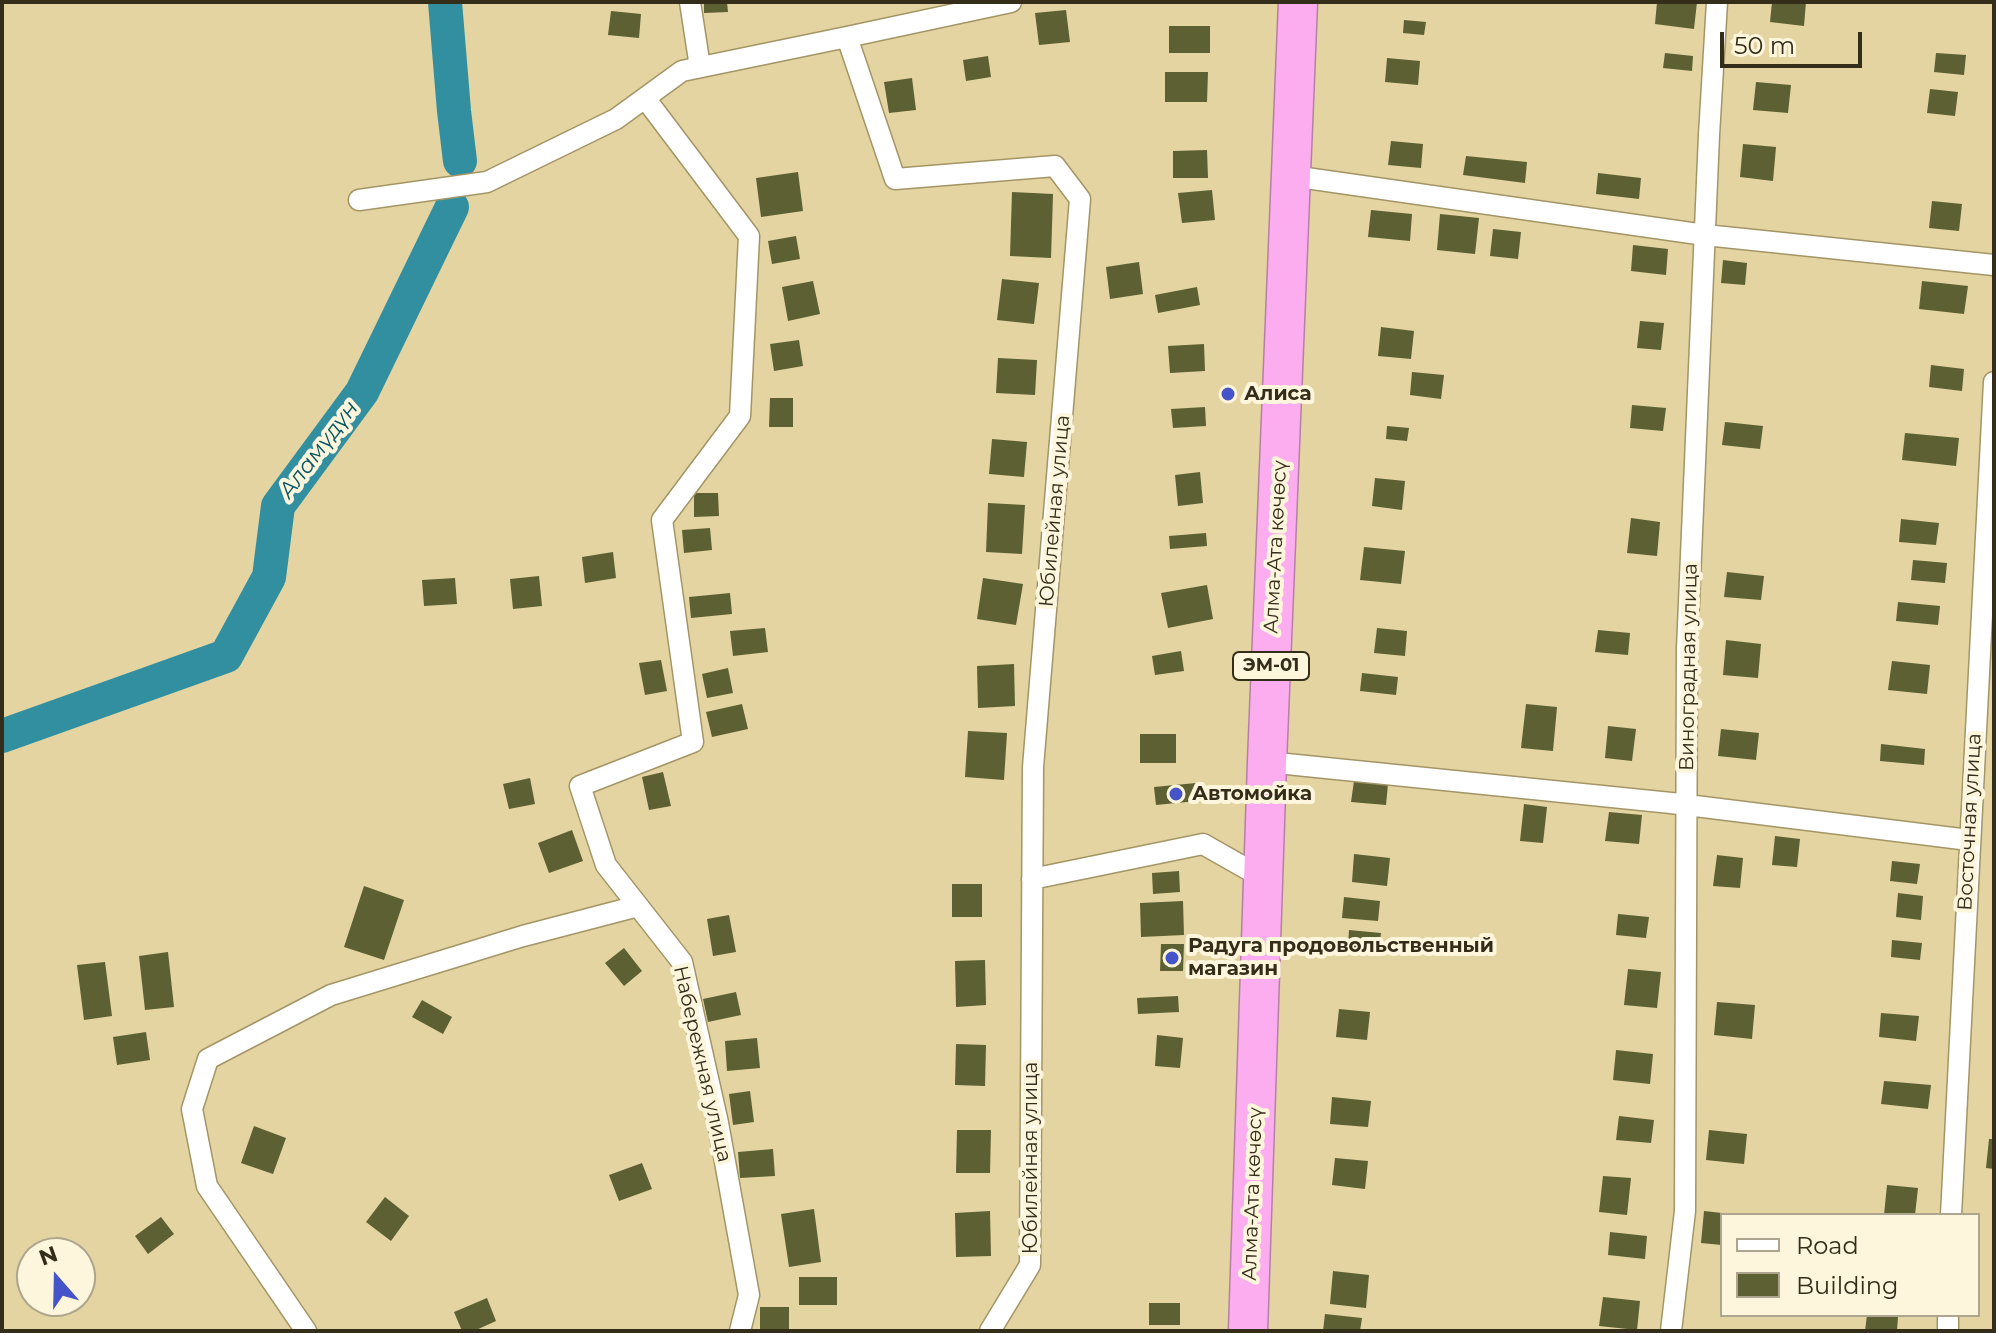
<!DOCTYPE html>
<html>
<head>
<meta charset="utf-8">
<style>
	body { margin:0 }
	#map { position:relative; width:1996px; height:1333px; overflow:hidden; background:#e3d4a2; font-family:Montserrat,sans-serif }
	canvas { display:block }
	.frame { position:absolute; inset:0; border:4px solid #342d1a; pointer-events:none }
	.legend { position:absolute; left:1720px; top:1213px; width:260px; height:104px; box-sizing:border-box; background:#fdf5dc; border:2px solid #ada58e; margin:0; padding:10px 14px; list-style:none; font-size:24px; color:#342d1a }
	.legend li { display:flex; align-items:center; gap:16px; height:40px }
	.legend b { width:40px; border:2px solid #ada58e }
	.north { position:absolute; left:16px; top:1237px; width:80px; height:80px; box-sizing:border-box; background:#fdf5dc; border:2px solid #ada58e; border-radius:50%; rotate:340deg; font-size:22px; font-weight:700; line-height:32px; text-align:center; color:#342d1a }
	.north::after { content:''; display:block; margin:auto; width:28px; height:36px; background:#4554c8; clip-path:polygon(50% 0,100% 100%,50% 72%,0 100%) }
	.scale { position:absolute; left:1720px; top:32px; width:142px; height:36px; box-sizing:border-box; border:4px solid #342d1a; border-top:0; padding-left:10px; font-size:24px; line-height:28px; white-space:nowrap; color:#342d1a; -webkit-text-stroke:6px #fdf5dc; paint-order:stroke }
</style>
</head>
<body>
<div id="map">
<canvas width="1996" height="1333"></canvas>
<div class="frame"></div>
<ul class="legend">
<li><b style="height:10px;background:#fff"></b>Road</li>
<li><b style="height:22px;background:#5d6033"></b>Building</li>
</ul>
<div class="north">N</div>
<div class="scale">50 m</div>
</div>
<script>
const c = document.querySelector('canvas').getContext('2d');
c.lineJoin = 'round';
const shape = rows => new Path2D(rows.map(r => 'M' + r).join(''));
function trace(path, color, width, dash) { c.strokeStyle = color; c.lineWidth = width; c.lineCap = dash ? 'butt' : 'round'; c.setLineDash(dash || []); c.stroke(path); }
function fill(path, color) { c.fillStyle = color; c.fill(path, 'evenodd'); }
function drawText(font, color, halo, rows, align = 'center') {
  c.font = font + ' Montserrat,sans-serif'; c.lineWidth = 8; c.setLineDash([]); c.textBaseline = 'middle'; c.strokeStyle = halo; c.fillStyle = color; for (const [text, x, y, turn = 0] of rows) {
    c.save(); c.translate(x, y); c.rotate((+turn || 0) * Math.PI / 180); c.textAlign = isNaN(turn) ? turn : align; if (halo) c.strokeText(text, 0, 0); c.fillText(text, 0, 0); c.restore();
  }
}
const river = shape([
	[445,2,454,111,460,161],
	[2,736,226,656,269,577,278,506,362,392,452,207]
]);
const building = shape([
	[704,2,727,2,728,12,704,13],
	[1657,2,1697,2,1694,29,1655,24],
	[1772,2,1806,2,1804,26,1770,22],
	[1066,10,1070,42,1039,45,1035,13],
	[611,11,641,14,639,38,608,35],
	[1404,20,1426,22,1424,35,1403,33],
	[1169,26,1210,26,1210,53,1169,53],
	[1665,53,1693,56,1692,71,1663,68],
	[1936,53,1966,55,1964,75,1934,72],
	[988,56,991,77,966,81,963,60],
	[1387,58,1420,61,1418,85,1385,82],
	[1165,72,1208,72,1207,102,1165,102],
	[912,78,916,110,889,113,884,82],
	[1756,82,1791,85,1788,113,1753,110],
	[1930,89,1958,92,1955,116,1927,113],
	[1391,141,1423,144,1421,168,1388,165],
	[1743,144,1776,147,1773,181,1740,177],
	[1207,150,1208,178,1173,178,1173,151],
	[1466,156,1527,162,1525,183,1463,175],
	[798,172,803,211,761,217,756,178],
	[1598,173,1641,178,1639,199,1596,194],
	[1212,190,1215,220,1182,223,1178,193],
	[1012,192,1053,194,1051,258,1010,256],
	[1932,201,1962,204,1959,231,1929,228],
	[1371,210,1412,214,1410,241,1368,237],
	[1440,214,1479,218,1475,254,1437,250],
	[1493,229,1521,232,1518,259,1490,256],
	[796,236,800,259,772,264,768,241],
	[1633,245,1668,249,1666,275,1631,271],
	[1723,260,1747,263,1745,285,1721,283],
	[1139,262,1143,294,1110,299,1106,267],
	[1002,279,1039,283,1034,324,997,320],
	[813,281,820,314,788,321,782,287],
	[1922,281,1968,286,1964,314,1919,309],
	[1197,287,1200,305,1158,313,1155,295],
	[1640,321,1664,323,1661,350,1637,348],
	[1381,327,1414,331,1411,359,1378,356],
	[799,340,803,366,774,371,770,344],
	[1204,344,1205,371,1170,373,1168,346],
	[998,358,1037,360,1035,395,996,393],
	[1931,365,1964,369,1962,391,1929,387],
	[1412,372,1444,375,1441,399,1410,395],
	[770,398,793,398,793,427,769,427],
	[1632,405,1666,408,1663,431,1630,428],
	[1205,407,1206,426,1173,428,1171,409],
	[1725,422,1763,426,1760,449,1722,445],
	[1387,426,1409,428,1407,441,1386,439],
	[1905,433,1959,438,1956,466,1902,460],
	[992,439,1027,442,1024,477,989,474],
	[1200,472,1203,503,1178,506,1175,475],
	[1375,478,1405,481,1402,510,1372,506],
	[694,493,718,493,719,516,694,517],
	[988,503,1025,505,1022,554,986,552],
	[1631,518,1660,522,1657,556,1627,553],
	[1901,519,1939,523,1936,545,1899,542],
	[710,528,712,550,684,553,682,530],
	[1206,533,1207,546,1170,549,1169,536],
	[1364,547,1405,551,1401,584,1360,580],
	[613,552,616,578,585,583,582,557],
	[1913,560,1947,563,1945,583,1911,580],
	[1727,572,1764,576,1761,600,1724,597],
	[539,576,542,606,513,609,510,579],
	[455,578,457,604,424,606,422,580],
	[983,578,1023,584,1016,625,977,619],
	[1207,585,1213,619,1168,628,1161,593],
	[730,593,732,614,691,618,689,597],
	[1898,602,1940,606,1938,625,1896,621],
	[765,628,768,652,733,656,730,631],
	[1377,628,1407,631,1405,656,1374,653],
	[1598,630,1630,633,1628,655,1595,652],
	[1726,640,1761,644,1758,678,1723,675],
	[1181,651,1184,671,1155,675,1152,656],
	[661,660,667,691,645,695,639,663],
	[1892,661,1930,665,1927,694,1888,690],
	[1014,664,1015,706,978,708,977,666],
	[728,668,733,693,707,698,702,674],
	[1362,673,1398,677,1396,695,1360,691],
	[742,704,748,729,712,737,706,712],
	[1526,704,1557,707,1553,751,1521,748],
	[1608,726,1636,729,1632,761,1605,758],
	[1721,729,1759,733,1756,760,1718,756],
	[968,731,1007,733,1004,780,965,777],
	[1140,734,1176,734,1176,763,1140,763],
	[1881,744,1925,749,1924,765,1880,761],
	[663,772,671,806,649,810,642,777],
	[530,778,535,804,509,809,503,784],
	[1354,781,1388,784,1386,805,1351,802],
	[1196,783,1197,801,1156,805,1154,787],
	[1524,804,1547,807,1543,843,1520,841],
	[1609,812,1642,815,1639,844,1605,841],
	[572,830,583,861,549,873,538,843],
	[1775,836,1800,839,1797,867,1772,865],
	[1354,854,1390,858,1387,886,1352,882],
	[1717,855,1743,858,1740,888,1713,886],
	[1892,861,1920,864,1917,884,1890,881],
	[1179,871,1180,892,1153,894,1152,873],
	[952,884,982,884,982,917,952,917],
	[364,886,404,900,384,960,344,947],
	[1898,893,1923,896,1921,920,1896,917],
	[1344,897,1380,901,1378,921,1342,918],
	[1183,901,1184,935,1141,937,1140,903],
	[1618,914,1649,917,1646,938,1616,935],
	[729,915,736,952,713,956,707,919],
	[1349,930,1381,933,1379,950,1348,947],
	[1892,940,1922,943,1920,960,1891,957],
	[1161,944,1184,944,1183,971,1160,971],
	[624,948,642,971,624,986,605,963],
	[168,952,174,1007,145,1010,139,956],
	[985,960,986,1005,956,1007,955,961],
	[105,962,112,1016,84,1020,77,965],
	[1628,969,1661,972,1657,1008,1624,1005],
	[736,992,741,1015,708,1022,703,999],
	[1178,996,1179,1012,1138,1014,1137,998],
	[422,1000,452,1017,443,1034,412,1017],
	[1717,1002,1755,1005,1752,1039,1714,1035],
	[1339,1009,1370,1012,1367,1040,1336,1037],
	[1881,1013,1919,1016,1916,1041,1879,1037],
	[146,1032,150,1060,117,1065,113,1037],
	[1157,1035,1183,1038,1180,1068,1155,1066],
	[757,1038,760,1068,727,1071,725,1041],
	[956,1044,986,1045,985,1086,955,1085],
	[1616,1050,1653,1054,1650,1084,1613,1080],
	[1884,1081,1931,1085,1928,1109,1881,1104],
	[750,1091,754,1122,733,1125,729,1094],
	[1332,1097,1371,1101,1368,1127,1330,1124],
	[1619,1116,1654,1120,1651,1143,1616,1140],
	[254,1126,286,1138,273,1174,241,1163],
	[957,1130,991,1130,990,1173,956,1173],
	[1709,1130,1747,1134,1744,1164,1706,1160],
	[1989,1139,1994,1139,1994,1169,1986,1168],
	[773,1149,775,1176,740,1178,738,1152],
	[1335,1158,1368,1161,1365,1189,1332,1185],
	[642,1163,652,1189,619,1201,609,1175],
	[1603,1176,1631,1178,1627,1215,1599,1212],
	[1887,1185,1918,1188,1915,1215,1884,1215],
	[385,1197,409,1216,391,1241,366,1222],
	[814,1209,821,1262,789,1267,781,1214],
	[990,1211,991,1256,956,1257,955,1213],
	[1704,1211,1722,1213,1722,1245,1701,1243],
	[161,1217,174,1234,148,1254,135,1236],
	[1610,1232,1647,1236,1645,1259,1608,1255],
	[1333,1271,1369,1275,1366,1308,1330,1304],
	[799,1277,837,1277,837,1305,799,1305],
	[1603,1297,1640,1301,1637,1330,1599,1326],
	[487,1298,496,1321,474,1331,462,1331,454,1312],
	[1149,1303,1180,1303,1180,1325,1149,1325],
	[760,1307,789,1307,789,1329,760,1329],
	[1325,1314,1362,1318,1360,1331,1323,1331],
	[1867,1315,1898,1317,1897,1331,1865,1331]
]);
const street = shape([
	[690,2,700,67],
	[645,98,749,236,740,416,662,520,693,742,580,786,606,865,682,962,718,1123,749,1295,740,1331],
	[1292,176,1705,235,1994,265],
	[359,200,487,182,616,119,682,71,847,37],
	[1267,762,1671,803,1969,840],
	[1032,879,1203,844,1263,878],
	[1951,1215,1994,382],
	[1948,1315,1948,1331],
	[306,1331,207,1186,192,1109,208,1059,331,995,523,936,638,906],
	[990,1331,1030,1265,1033,767,1080,199,1055,166,895,179,847,37,1011,2],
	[1671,1331,1685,1211,1687,649,1709,135,1717,2]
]);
const highway = shape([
	[1248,1331,1267,762,1298,2]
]);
const markers = [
	[1228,394,8,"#4554c8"],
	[1176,794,8,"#4554c8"],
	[1172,958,8,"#4554c8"]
];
const shields = [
	[1271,666,76]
];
const shieldNames = [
	["ЭМ-01",1271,666]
];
const poiNames = [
	["Алиса",1244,394],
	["Автомойка",1192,794],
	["Радуга продовольственный",1188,946],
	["магазин",1188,969]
];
const streetNames = [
	["Юбилейная улица",1055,511,-85],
	["Алма-Ата көчөсү",1276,547,-87],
	["Виноградная улица",1689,667,-89],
	["Восточная улица",1970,822,-87],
	["Набережная улица",702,1064,77],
	["Юбилейная улица",1031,1158,-90],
	["Алма-Ата көчөсү",1253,1194,-88]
];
const waterNames = [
	["Аламүдүн",319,450,-53]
];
trace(river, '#318fa0', 34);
fill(building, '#5d6033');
trace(street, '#a49566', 23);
trace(highway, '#b680a4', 41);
trace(street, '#fff', 20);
trace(highway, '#fcadef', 38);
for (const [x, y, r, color] of markers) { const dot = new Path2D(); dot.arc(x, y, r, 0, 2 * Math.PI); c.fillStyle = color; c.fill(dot); trace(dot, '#fdf5dc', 3); }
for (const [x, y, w] of shields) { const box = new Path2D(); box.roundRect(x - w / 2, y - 14, w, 28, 6); c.fillStyle = '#fdf5dc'; c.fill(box); trace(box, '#342d1a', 2); }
drawText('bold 18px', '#342d1a', null, shieldNames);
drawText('bold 20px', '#342d1a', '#fdf5dc', poiNames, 'left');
drawText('20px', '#342d1a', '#fdf5dc', streetNames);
drawText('italic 22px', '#045663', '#fdf5dc', waterNames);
</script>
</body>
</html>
